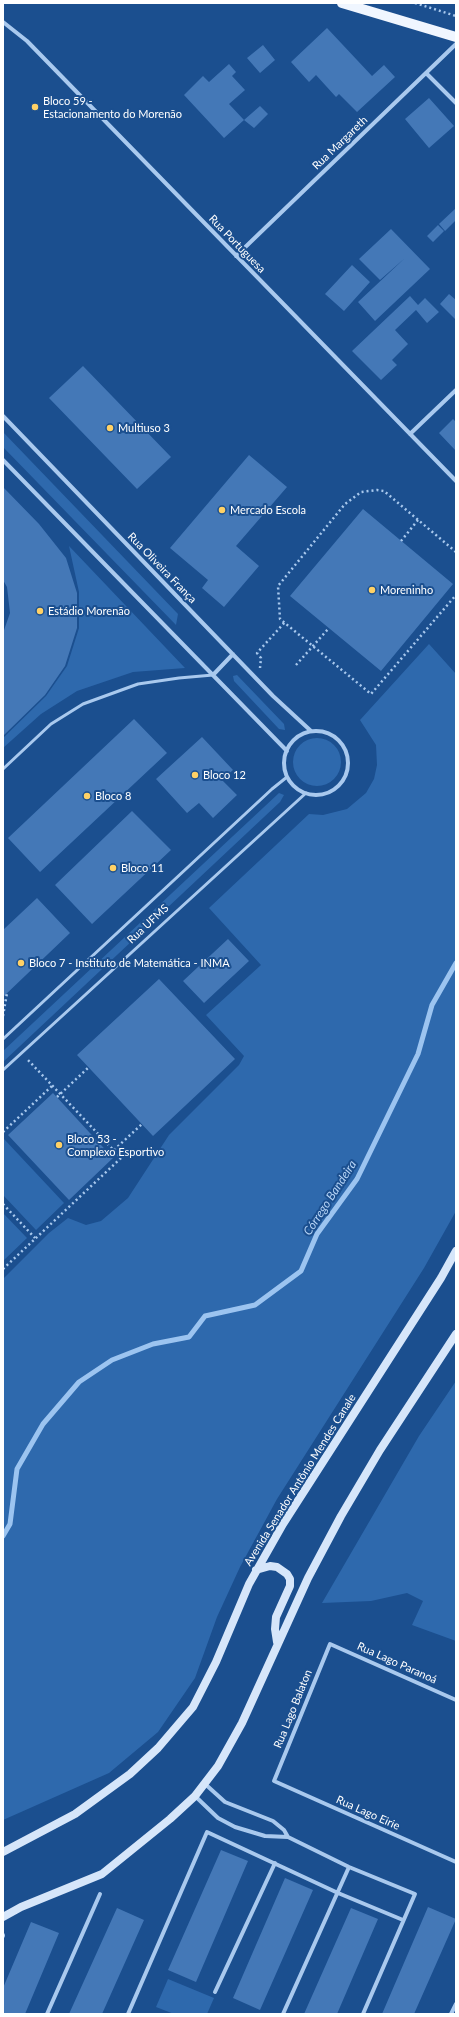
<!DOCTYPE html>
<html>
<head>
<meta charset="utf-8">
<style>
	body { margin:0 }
	#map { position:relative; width:459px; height:2017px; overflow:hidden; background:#1b4f8f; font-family:Lato,sans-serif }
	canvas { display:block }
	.frame { position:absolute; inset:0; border:4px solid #fff; pointer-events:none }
</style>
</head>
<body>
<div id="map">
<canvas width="459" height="2017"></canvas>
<div class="frame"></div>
</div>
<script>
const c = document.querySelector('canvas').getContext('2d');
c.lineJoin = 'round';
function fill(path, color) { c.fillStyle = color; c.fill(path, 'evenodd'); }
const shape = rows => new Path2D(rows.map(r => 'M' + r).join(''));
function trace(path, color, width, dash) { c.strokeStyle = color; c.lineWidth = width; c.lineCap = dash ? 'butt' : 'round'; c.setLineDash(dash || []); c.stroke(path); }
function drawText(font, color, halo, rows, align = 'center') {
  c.font = font + ' Lato,sans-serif'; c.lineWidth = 4; c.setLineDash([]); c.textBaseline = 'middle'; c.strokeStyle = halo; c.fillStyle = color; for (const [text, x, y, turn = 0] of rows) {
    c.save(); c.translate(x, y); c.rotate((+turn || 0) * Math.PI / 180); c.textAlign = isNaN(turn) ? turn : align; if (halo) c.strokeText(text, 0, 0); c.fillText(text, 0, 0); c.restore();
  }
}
const green = shape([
	[3,432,178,614,176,625,3,447],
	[69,546,185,668,133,672,77,691,41,714,3,748,3,738,46,696,67,666,79,628,79,592],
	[429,644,456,674,456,1211,424,1268,277,1499,240,1567,217,1617,195,1678,158,1732,109,1773,3,1820,3,1279,49,1233,68,1218,86,1225,101,1221,128,1198,169,1135,239,1065,244,1056,206,1015,261,965,209,908,309,814,323,815,347,809,366,793,374,779,377,765,376,745,360,720],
	[237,675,284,724,285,730,279,729,234,681,233,676],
	'293 762a24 24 0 1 1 48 0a24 24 0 1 1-48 0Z',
	[279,793,284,795,280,802,3,1062,3,1051],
	[4,1139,64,1203,36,1230,3,1195],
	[3,1213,27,1238,3,1261],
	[456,1381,456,1641,412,1625,423,1601,407,1593,371,1601,322,1603,419,1436],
	[168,1979,214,1998,207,2014,174,2014,156,2007]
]);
const stream = shape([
	[3,1536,10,1524,17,1469,43,1424,79,1382,112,1360,153,1344,189,1337,205,1316,255,1305,301,1271,317,1234,357,1179,418,1054,432,1005,456,963]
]);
const building = shape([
	[327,28,372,76,384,65,395,77,357,112,339,94,336,97,316,75,309,82,291,62],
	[263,45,275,60,260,73,247,58],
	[229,64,236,72,232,76,245,90,229,104,244,120,224,138,184,95,203,76,209,82],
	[429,98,454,126,429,148,405,119],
	[260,106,268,114,254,128,244,120],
	[456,208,456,220,445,231,439,224],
	[438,225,444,231,433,242,427,236],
	[391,229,430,269,375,321,358,302,405,258,380,280,359,259],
	[352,265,370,282,344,311,325,294],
	[449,294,456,300,456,320,440,304],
	[410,296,418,305,425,298,439,312,427,323,416,310,395,330,408,344,392,360,397,365,381,380,352,351],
	[83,366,171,457,137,489,49,398],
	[453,419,456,422,456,451,439,433],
	[249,455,287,487,236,546,259,566,224,607,202,588,208,580,170,548],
	[3,487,39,524,66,558,77,593,77,628,65,666,45,695,3,736,3,633,10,613,7,587,3,580],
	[363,509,453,584,381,671,290,596],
	[134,719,167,753,40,872,8,838],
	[202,737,233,770,222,780,237,795,213,818,199,803,187,813,156,779],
	[132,811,171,850,92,924,55,885],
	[37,898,70,933,3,997,3,930],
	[228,939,249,961,204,1003,183,981],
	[159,979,235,1059,153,1136,77,1055],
	[53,1093,113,1158,69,1200,8,1135],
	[221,1850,248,1861,196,1982,168,1970],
	[285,1878,313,1890,260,2010,233,1998],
	[428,1907,456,1919,414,2014,382,2014],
	[117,1908,144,1920,102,2014,69,2014],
	[351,1908,378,1919,337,2014,304,2014],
	[31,1922,59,1933,25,2014,3,2014,3,1988]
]);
const path = shape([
	[415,3,456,16],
	[401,541,418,520],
	[456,552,384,491,377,490,361,492,345,504,278,586,280,619,371,694,456,595],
	[296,665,329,628],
	[260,668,261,658,257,653,285,622],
	[3,1016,7,993],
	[57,1097,89,1067],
	[3,1132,53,1085],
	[114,1150,142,1124],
	[3,1204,35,1238],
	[3,1269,121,1158,28,1060]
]);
const lane = shape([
	[3,769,51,724,83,704,138,684,179,678,213,675],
	[3,1039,272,789,287,777],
	[3,1070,306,793]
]);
const street = shape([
	[3,22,27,41,456,481],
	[426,73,456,103],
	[236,256,456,44],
	[3,416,273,696,311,731],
	[410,434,456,390],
	[3,460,287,751],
	[213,675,233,654],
	'284 763a32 32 0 1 1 64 0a32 32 0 1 1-64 0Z',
	[456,1700,330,1644,274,1781,456,1862],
	[204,1783,225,1802,273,1821,284,1830,288,1837],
	[195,1796,218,1818,235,1827,265,1836,288,1837,349,1867,415,1894,363,2014],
	[3,1936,3,1935],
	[215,1992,275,1863],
	[47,2014,100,1894],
	[128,2014,207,1832,338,1893,403,1920],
	[283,2014,349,1867],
	[451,2014,456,2004]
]);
const secondary = shape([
	[256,1570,270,1566,277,1567,287,1574,290,1579,290,1586,276,1617,275,1629,277,1642],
	[3,1852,75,1814,130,1774,158,1748,193,1707,216,1662,249,1584,283,1524,441,1278,456,1251],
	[3,1917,21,1907,102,1874,170,1819,195,1796,218,1766,242,1723,308,1578,341,1516,380,1450,456,1334]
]);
const primary = shape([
	[342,3,456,37]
]);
const markers = [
	[35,107,4,"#ffd166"],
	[110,428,4,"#ffd166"],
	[222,510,4,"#ffd166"],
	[372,590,4,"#ffd166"],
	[40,611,4,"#ffd166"],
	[195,775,4,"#ffd166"],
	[87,796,4,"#ffd166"],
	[113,868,4,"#ffd166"],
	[21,963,4,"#ffd166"],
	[59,1145,4,"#ffd166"]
];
const poiNames = [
	["Bloco 59 -",43,101],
	["Estacionamento do Morenão",43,114],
	["Multiuso 3",118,428],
	["Mercado Escola",230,510],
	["Moreninho",380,590],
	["Estádio Morenão",48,611],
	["Bloco 12",203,775],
	["Bloco 8",95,796],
	["Bloco 11",121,868],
	["Bloco 7 - Instituto de Matemática - INMA",29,963],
	["Bloco 53 -",67,1139],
	["Complexo Esportivo",67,1152]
];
const streetNames = [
	["Rua Margareth",340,143,-44],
	["Rua Portuguesa",237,244,46],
	["Rua Oliveira França",162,568,46],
	["Rua UFMS",148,924,-43],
	["Avenida Senador Antônio Mendes Canale",300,1480,-58],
	["Rua Lago Paranoá",397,1663,24],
	["Rua Lago Balaton",293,1709,-68],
	["Rua Lago Eirie",368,1813,24]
];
const waterNames = [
	["Córrego Bandeira",330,1198,-57]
];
fill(green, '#2e69ad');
trace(stream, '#9cc4f0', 5);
fill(building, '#4478b7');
trace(path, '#a9c9ee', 2.5, [2, 3]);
trace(lane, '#a9c9ee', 3);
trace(street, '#a9c9ee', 4);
trace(secondary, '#d6e6fa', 8);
trace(primary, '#f0f6ff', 10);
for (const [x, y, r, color] of markers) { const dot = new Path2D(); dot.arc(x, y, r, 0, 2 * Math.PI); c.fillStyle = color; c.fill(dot); trace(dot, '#1b4f8f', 1.5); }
drawText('11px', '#fff', '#1b4f8f', poiNames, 'left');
drawText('11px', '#fff', '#1b4f8f', streetNames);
drawText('italic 12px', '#b5d3f5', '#1b4f8f', waterNames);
</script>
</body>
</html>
